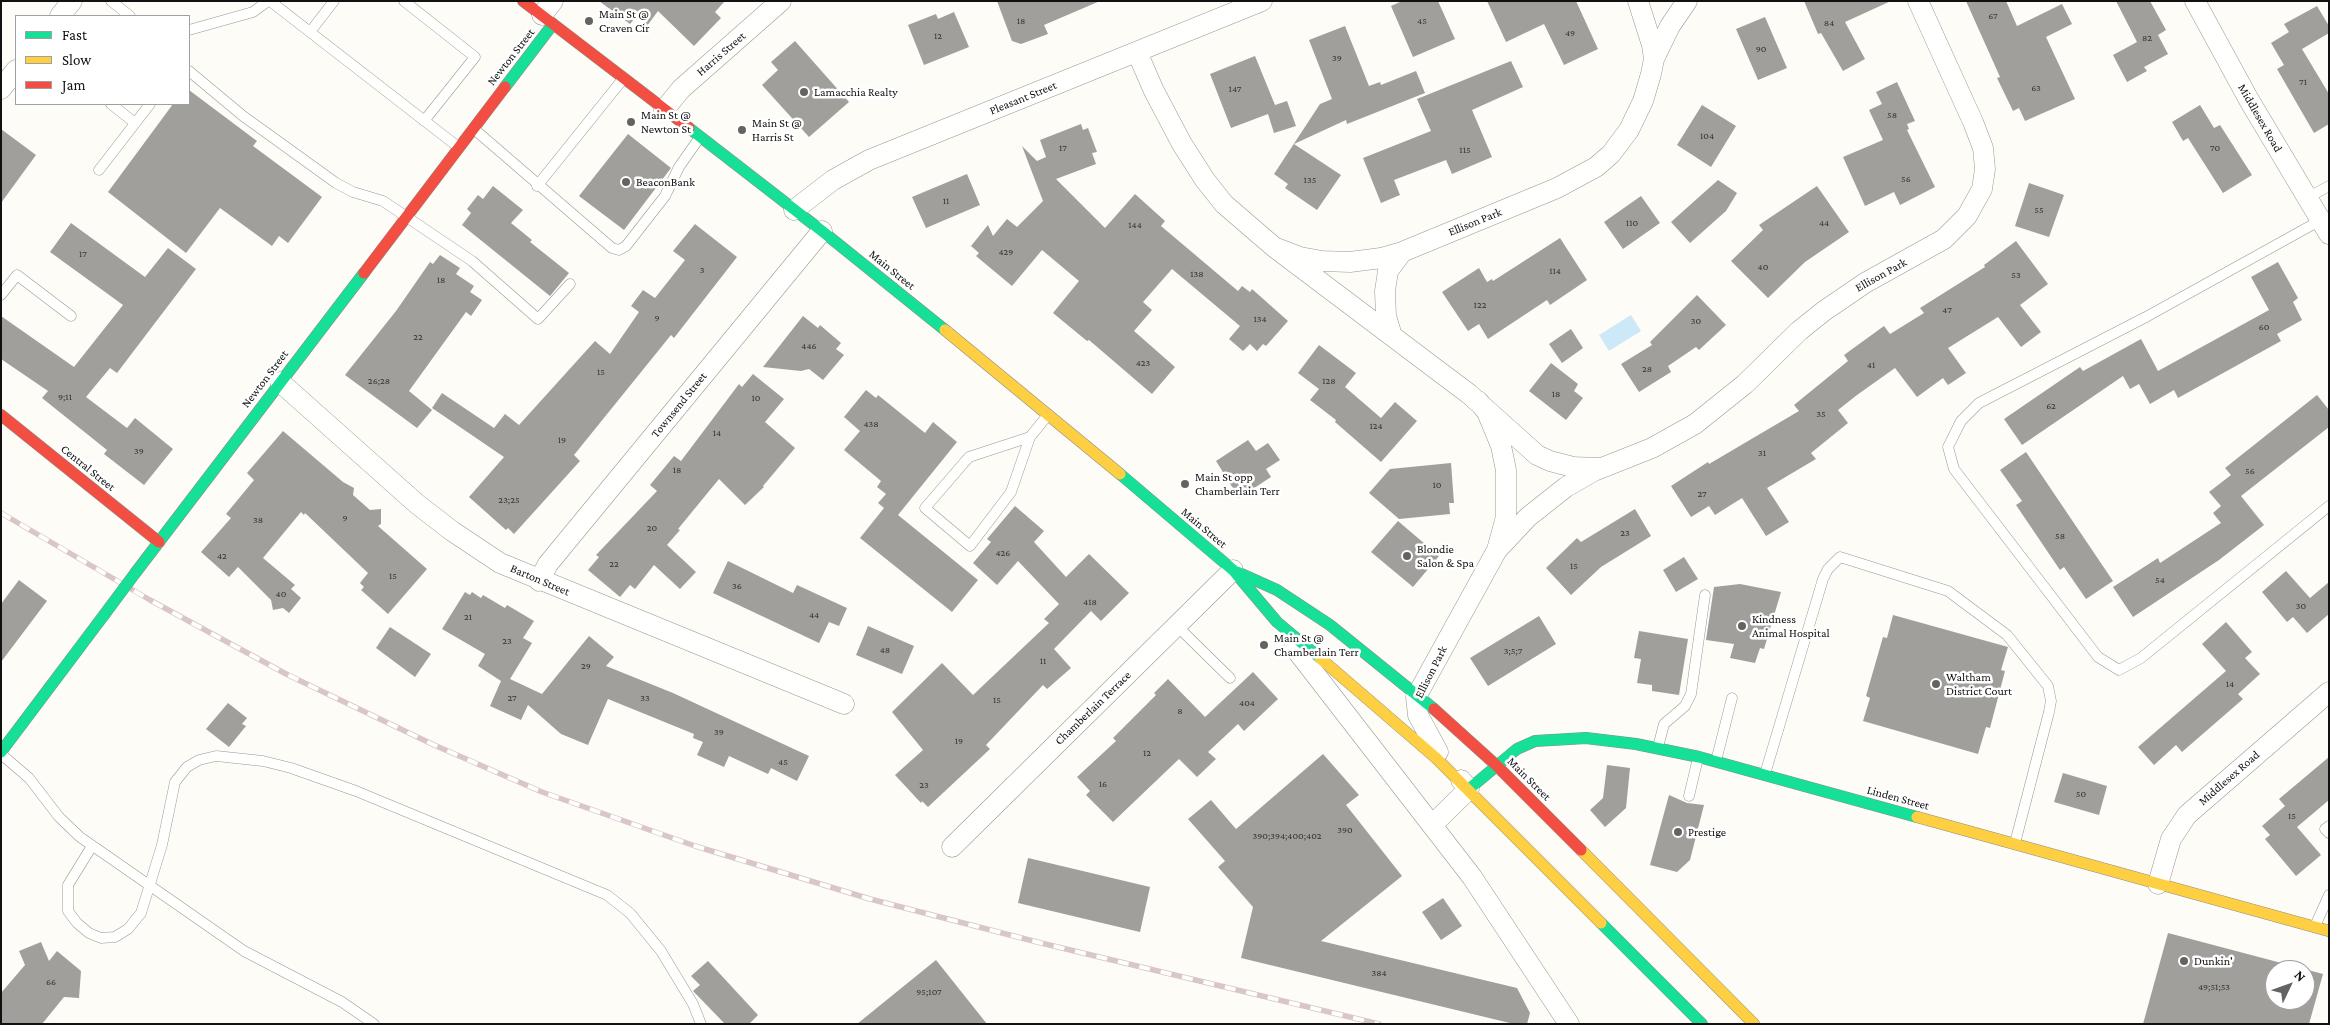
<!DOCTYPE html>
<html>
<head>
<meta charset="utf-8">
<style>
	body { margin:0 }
	#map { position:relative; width:2330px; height:1025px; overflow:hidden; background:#fdfcf7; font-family:"Crimson Pro",serif }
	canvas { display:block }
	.frame { position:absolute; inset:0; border:2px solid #111; pointer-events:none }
	.legend { position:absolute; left:15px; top:15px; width:175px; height:90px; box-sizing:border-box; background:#fff; border:1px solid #a0a0a0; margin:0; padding:6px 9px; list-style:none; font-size:15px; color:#111 }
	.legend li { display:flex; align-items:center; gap:10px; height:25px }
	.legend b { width:25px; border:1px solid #a0a0a0 }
	.north { position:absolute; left:2265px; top:960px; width:50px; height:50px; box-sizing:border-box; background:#fff; border:1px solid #a0a0a0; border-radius:50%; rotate:48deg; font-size:14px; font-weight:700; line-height:20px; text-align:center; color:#111 }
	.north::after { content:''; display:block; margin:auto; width:18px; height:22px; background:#646362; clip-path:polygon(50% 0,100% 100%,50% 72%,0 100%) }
</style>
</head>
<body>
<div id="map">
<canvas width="2330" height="1025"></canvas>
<div class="frame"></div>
<ul class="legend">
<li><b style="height:6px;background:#16e098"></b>Fast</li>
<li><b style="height:6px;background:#ffcf43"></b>Slow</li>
<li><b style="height:6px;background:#f24e42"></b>Jam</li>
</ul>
<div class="north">N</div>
</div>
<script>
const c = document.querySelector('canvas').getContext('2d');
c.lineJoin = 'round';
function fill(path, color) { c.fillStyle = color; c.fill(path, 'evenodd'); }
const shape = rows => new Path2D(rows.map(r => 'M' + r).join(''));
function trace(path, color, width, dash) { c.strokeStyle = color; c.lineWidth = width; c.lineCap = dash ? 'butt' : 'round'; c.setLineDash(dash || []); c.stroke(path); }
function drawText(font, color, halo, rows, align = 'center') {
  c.font = font + ' "Crimson Pro",serif'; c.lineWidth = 5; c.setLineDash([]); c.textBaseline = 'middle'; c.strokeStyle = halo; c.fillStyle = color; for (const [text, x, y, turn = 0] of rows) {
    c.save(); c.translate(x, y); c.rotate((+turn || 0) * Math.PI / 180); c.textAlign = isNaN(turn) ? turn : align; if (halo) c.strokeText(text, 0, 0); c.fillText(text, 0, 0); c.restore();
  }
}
const water = shape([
	[1631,315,1641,331,1609,351,1599,335]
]);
const building = shape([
	[599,1,725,1,715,12,721,18,694,46,658,11,647,26,636,17,630,24],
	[997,1,1100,1,1044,25,1048,34,1021,44,1012,41],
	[1402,1,1438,1,1455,39,1413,57,1391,6],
	[1487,1,1576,1,1598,49,1564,65,1544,24,1506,42],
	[1804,1,1891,1,1845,22,1865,59,1843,71,1821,33,1818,34],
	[1966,1,2006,1,2017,26,2062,4,2072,24,2046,37,2075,99,2025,121,2019,108,2013,111,1997,78,2000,77],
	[2116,1,2150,1,2166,30,2158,35,2168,54,2144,67,2147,71,2127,82,2113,55,2137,42],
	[2317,6,2329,26,2329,33,2302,49,2329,94,2329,124,2314,133,2277,69,2284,65,2271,43,2289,32,2284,24],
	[954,12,969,47,924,65,908,25,936,14,938,19],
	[1765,17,1787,68,1758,80,1736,29],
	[1345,26,1369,86,1380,82,1381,85,1416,71,1425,93,1347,124,1346,120,1294,144,1341,175,1317,210,1285,188,1288,184,1274,174,1320,104,1332,99,1309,40],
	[795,41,849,102,809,137,762,85,778,70,771,62],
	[1255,56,1275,105,1287,101,1296,126,1274,133,1268,114,1231,128,1210,74],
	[1511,61,1523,87,1472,110,1492,157,1452,174,1446,160,1394,180,1400,195,1381,203,1363,158,1431,131,1417,99],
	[1897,82,1915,121,1907,124,1909,129,1907,130,1935,187,1900,205,1894,192,1865,206,1843,157,1883,140,1869,110,1882,104,1876,92],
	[189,90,257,141,253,146,322,197,288,243,279,236,272,246,220,208,186,253,108,192,173,104,189,104],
	[1702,105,1736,126,1711,167,1677,145],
	[2200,105,2214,128,2220,125,2252,175,2223,193,2188,138,2183,141,2172,122],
	[1081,124,1083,130,1088,128,1097,152,1092,153,1096,164,1056,179,1105,228,1135,194,1165,221,1161,226,1238,291,1242,286,1250,292,1252,289,1288,321,1266,346,1263,344,1257,351,1250,344,1243,351,1229,339,1240,326,1172,269,1143,302,1152,310,1134,331,1175,367,1152,394,1089,340,1087,341,1053,313,1079,281,1042,250,1012,286,976,256,979,253,971,246,988,225,993,236,1007,219,1017,227,1043,201,1022,146,1037,161,1046,157,1040,140],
	[1,129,36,155,1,203],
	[628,134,671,168,624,230,579,196],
	[967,174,980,205,926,228,912,197],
	[1718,180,1737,193,1726,211,1690,243,1671,222],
	[2029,183,2064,195,2049,237,2015,226],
	[493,186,523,210,511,223,532,240,530,242,569,273,550,296,462,225,471,213,467,209,478,195,483,199],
	[1817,186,1849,232,1805,262,1768,298,1731,261,1763,230,1759,225],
	[1641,196,1660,223,1623,249,1604,222],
	[71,223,145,277,168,248,196,269,117,373,110,368,86,397,127,428,135,418,173,449,144,485,104,454,107,450,42,398,48,391,1,359,1,316,74,367,123,305,50,252],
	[695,224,737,257,674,338,671,335,574,455,580,461,514,534,508,528,506,530,469,497,504,457,432,408,442,393,494,428,505,414,519,425,595,341,610,354,639,312,631,306,643,290,655,298,685,260,673,251],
	[1560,238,1587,280,1550,305,1547,300,1488,339,1479,324,1468,331,1442,292,1479,268,1487,282,1492,279,1493,281],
	[2016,241,2048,284,2020,305,2041,332,2021,347,1998,317,1948,348,1966,373,1948,385,1943,378,1917,397,1895,368,1857,395,1838,410,1848,423,1811,453,1816,459,1767,488,1789,522,1766,536,1742,498,1715,515,1709,506,1691,517,1671,486,1708,462,1709,464,1799,411,1794,405,1848,361,1844,355,1884,326,1890,334,1924,313,1920,308,1985,267,1984,265],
	[440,255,460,268,456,274,474,286,470,292,482,300,471,316,466,312,409,391,432,410,417,428,345,375,396,311,430,262,433,264],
	[2278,262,2298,298,2293,302,2302,320,2277,334,2281,341,2178,398,2174,390,2150,404,2139,384,2130,389,2123,376,2022,445,2004,419,2080,367,2083,371,2141,339,2158,371,2269,310,2251,277],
	[1697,295,1726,325,1699,350,1696,347,1668,366,1671,372,1639,392,1621,364,1652,345,1650,342],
	[803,316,818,328,820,325,841,343,836,349,844,355,823,380,809,369,801,371,763,367],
	[1571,329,1583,348,1562,363,1549,344],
	[1319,345,1356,373,1345,387,1381,418,1395,402,1417,421,1381,462,1335,422,1336,420,1310,400,1319,389,1298,373],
	[1551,363,1578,384,1574,391,1583,398,1566,420,1529,391],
	[753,374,784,399,765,422,795,448,763,486,764,487,745,505,719,479,678,529,680,530,667,545,696,572,680,589,654,565,635,589,630,585,620,597,588,570,599,557,596,555,657,491,650,485,674,456,681,461,739,384,742,387],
	[866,390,876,398,878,395,925,433,933,422,957,442,898,515,978,580,952,612,860,538,884,508,878,503,886,494,877,487,881,481,844,450,860,431,844,417],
	[2317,395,2329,410,2329,427,2241,496,2264,525,2219,560,2133,617,2113,587,2158,558,2160,563,2221,523,2213,513,2221,506,2209,492,2231,475,2225,468],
	[283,431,343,482,354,488,353,495,370,510,381,509,381,524,378,526,427,569,388,614,361,590,364,587,360,583,368,573,305,513,304,515,301,512,263,558,295,585,291,589,301,598,289,613,283,608,273,610,271,600,238,567,229,577,201,552,231,518,226,514,254,480,247,473],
	[1248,440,1256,451,1268,443,1280,460,1266,469,1271,477,1239,498,1216,461],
	[2026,452,2113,581,2086,599,2064,567,2060,570,2016,505,2022,501,2000,470],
	[1451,463,1454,503,1449,503,1450,514,1399,519,1369,493,1390,469],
	[1015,506,1044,531,1034,542,1066,577,1089,554,1129,593,1101,621,1091,611,1054,649,1071,668,1047,689,1043,685,986,745,990,749,928,807,922,801,921,803,895,775,923,750,892,712,942,663,973,695,1049,623,1044,619,1059,604,1018,561,997,585,973,563,991,542,987,539],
	[1635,509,1651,536,1601,567,1571,595,1546,568,1577,538,1581,542],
	[1398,521,1439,556,1413,587,1371,552],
	[1684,557,1698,579,1676,592,1663,570],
	[728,561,793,593,797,585,847,608,839,626,829,622,819,643,713,593],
	[2286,571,2310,598,2329,582,2329,614,2307,633,2293,617,2287,622,2262,592],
	[19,580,47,601,1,662,1,604],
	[1740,584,1781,592,1764,649,1760,648,1755,663,1730,658,1734,644,1706,640,1714,587],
	[465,592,470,595,472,592,481,598,483,595,505,608,507,605,534,621,523,638,532,643,510,679,542,694,589,636,614,657,606,666,673,693,809,756,797,781,771,768,768,774,729,756,724,767,697,755,703,742,693,738,694,734,608,699,588,745,561,734,528,705,521,720,490,706,501,681,478,666,485,654,442,629],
	[1893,615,2008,647,2001,670,2005,671,1990,728,1986,727,1978,754,1863,721,1870,698,1866,696,1883,637,1887,638],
	[1539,616,1556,644,1488,686,1470,658],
	[2226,622,2252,652,2245,658,2260,674,2238,694,2243,699,2182,752,2176,745,2154,765,2138,747,2226,671,2202,644],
	[868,626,914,646,902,674,856,655],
	[390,627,431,654,415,677,376,648],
	[1639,631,1688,639,1679,695,1652,691,1652,685,1637,683,1641,659,1634,658],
	[1253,672,1278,699,1244,731,1238,724,1208,752,1216,759,1197,777,1179,759,1113,822,1086,795,1090,791,1077,777,1116,741,1113,738,1156,695,1154,693,1168,679,1205,717],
	[228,703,247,718,242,724,246,726,229,747,206,729],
	[1323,754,1359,795,1346,805,1402,876,1321,941,1517,988,1530,1013,1527,1024,1514,1024,1241,958,1253,907,1218,867,1225,861,1188,819,1211,800,1236,829],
	[2329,757,2329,800,2297,827,2321,855,2296,876,2265,839,2270,835,2262,826,2285,806,2279,799],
	[1607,765,1630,768,1626,808,1605,827,1590,810,1603,798],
	[2063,773,2107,786,2099,815,2054,802],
	[1669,795,1687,803,1704,805,1690,860,1677,872,1650,865],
	[1028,858,1150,887,1140,932,1018,903],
	[1443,898,1462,926,1441,940,1422,912],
	[2168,933,2323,974,2309,1024,2143,1024],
	[2275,970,2305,970,2305,1000,2275,1000],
	[41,942,49,961,57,951,81,971,79,998,64,997,42,1024,1,1024,1,993,25,965,19,951],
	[936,960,987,1024,857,1024],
	[708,961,758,1015,749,1024,725,1024,693,991,700,985,691,976]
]);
const lane = shape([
	[111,1,130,16],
	[270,1,457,146],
	[404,1,475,57,424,121],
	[189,30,253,12,268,1],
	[310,32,334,1],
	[189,71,243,116,336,183,353,192,383,201,472,261,538,319,570,284],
	[111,104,135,123],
	[474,129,612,248,619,250,626,246,665,196,679,167,700,137],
	[99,170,150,104],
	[537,186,623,79],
	[2307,198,2329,186],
	[2321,220,2146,317,1979,403,1961,421,1948,447,1954,469,2098,657,2119,670,2141,658,2329,506],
	[1,295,17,275,71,316],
	[1030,437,1011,492,970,546,925,508,969,457,1030,437,1048,415],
	[1177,626,1230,678],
	[1658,747,1664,724,1685,706,1691,694,1705,595],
	[1,754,29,778,59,817,80,837,244,951,342,1002,374,1024],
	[1716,761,1732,698],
	[1765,774,1823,579,1828,569,1840,557,1948,591,2007,635,2048,686,2051,701,2049,712,2015,843],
	[1689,796,1698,758],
	[2329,826,2325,829,2329,833],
	[92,846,68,885,68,911,77,923,89,933,101,938,115,937,128,929,141,913,162,845,175,782,187,767,199,760,216,756,263,761,291,768,356,791,607,895,630,913,661,951,693,1004,701,1024],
	[2315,926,2329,895]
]);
const street = shape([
	[2195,1,2249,100,2329,234],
	[542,15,553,1],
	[60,16,72,1],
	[1137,52,1154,91,1182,144,1205,180,1224,204,1274,247,1392,336],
	[1654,59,1670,26,1687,1],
	[1,89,16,70],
	[664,110,681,89,781,1],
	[794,210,833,180,869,160,1262,1],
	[1274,247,1300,257,1322,261,1350,262,1381,258,1402,252,1557,188,1596,167,1611,154,1629,130,1643,101,1651,74,1654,59,1652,45,1638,1],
	[1402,252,1388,271,1385,291,1386,316,1392,336,1469,394,1537,455,1550,461,1573,467,1599,468],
	[280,382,417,504,452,531,500,563,844,704],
	[1497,550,1528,517,1566,487,1594,471,1652,448,1695,424,1745,384,1799,331,1824,311,1865,283,1944,239,1967,216,1982,189,1985,169,1983,148,1973,122,1918,1],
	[539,581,548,564,822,231],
	[1294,647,1472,877,1569,1024],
	[1438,752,1418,715,1416,697,1497,550,1506,517,1506,470,1501,446,1487,412,1478,401],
	[1432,825,1469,789,1461,780],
	[952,847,1233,570],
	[2158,884,2171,839,2187,815,2329,692]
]);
const fast = shape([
	[505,87,553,24],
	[689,128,822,231,945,330],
	[1120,474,1233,570,1277,622,1320,658],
	[136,572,364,273],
	[1237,572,1277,590,1330,625,1434,709],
	[1,752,104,615],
	[1469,789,1517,749,1535,741,1586,738,1636,744,1699,757,1917,817],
	[1601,923,1702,1024]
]);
const slow = shape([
	[945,330,1120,474],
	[1320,658,1436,758,1601,923],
	[1917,817,2329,931],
	[1581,850,1754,1024]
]);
const jam = shape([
	[523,1,689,128],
	[364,273,505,87],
	[1,415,159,542],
	[1434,709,1496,765,1581,850]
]);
const rail = shape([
	[1,513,150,600,288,675,434,745,542,792,695,846,870,899,1041,943,1379,1024]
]);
const fastBridge = shape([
	[104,615,136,572]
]);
const markers = [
	[589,21,5,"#646362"],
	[804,92,5,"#646362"],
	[631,122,5,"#646362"],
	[742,130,5,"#646362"],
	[626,182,5,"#646362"],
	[1185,484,5,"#646362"],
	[1407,556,5,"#646362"],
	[1742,626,5,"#646362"],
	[1264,645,5,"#646362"],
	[1936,684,5,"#646362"],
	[1678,832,5,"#646362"],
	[2184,961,5,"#646362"]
];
const numberNames = [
	["67",1993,16],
	["18",1021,21],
	["45",1422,21],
	["84",1829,23],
	["49",1570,33],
	["12",938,36],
	["82",2147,38],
	["90",1761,49],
	["39",1337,58],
	["71",2303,82],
	["63",2036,88],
	["147",1235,89],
	["58",1892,115],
	["104",1707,136],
	["17",1063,148],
	["70",2215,148],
	["115",1465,150],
	["56",1906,179],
	["135",1310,180],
	["11",946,201],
	["55",2039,210],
	["110",1632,223],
	["44",1824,223],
	["144",1135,225],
	["429",1006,252],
	["17",83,254],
	["40",1763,267],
	["3",702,270],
	["114",1555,271],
	["138",1197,274],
	["53",2016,275],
	["18",441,280],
	["122",1480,305],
	["47",1947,310],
	["9",657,318],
	["134",1260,319],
	["30",1696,321],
	["60",2264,327],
	["22",418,337],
	["446",809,346],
	["423",1143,363],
	["41",1871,365],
	["28",1647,369],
	["15",601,372],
	["26;28",379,381],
	["128",1329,381],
	["18",1556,394],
	["9;11",65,397],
	["10",756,398],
	["62",2051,406],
	["35",1821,414],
	["438",871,424],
	["124",1376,426],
	["14",717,433],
	["19",562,440],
	["39",139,451],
	["31",1762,453],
	["18",677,470],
	["56",2250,471],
	["10",1437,485],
	["27",1702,494],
	["23;25",509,500],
	["9",345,518],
	["38",258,520],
	["20",652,528],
	["23",1625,533],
	["58",2060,536],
	["426",1003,553],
	["42",222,556],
	["22",614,564],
	["15",1574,566],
	["15",393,576],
	["54",2160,580],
	["36",737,586],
	["40",281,594],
	["418",1090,602],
	["30",2301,606],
	["44",814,615],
	["21",468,617],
	["23",507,641],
	["48",885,650],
	["3;5;7",1513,651],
	["11",1043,661],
	["29",586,666],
	["14",2230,684],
	["27",512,698],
	["33",645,698],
	["15",997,700],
	["404",1247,703],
	["8",1180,711],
	["39",719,732],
	["19",959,741],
	["12",1147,753],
	["45",783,762],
	["16",1103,784],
	["23",924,785],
	["50",2081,794],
	["15",2292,816],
	["390",1345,830],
	["390;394;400;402",1287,836],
	["384",1379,973],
	["66",51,982],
	["49;51;53",2214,987],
	["95;107",929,992]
];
const poiNames = [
	["Main St @",599,14],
	["Craven Cir",599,28],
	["Lamacchia Realty",814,92],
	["Main St @",641,115],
	["Newton St",641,129],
	["Main St @",752,123],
	["Harris St",752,137],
	["BeaconBank",636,182],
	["Main St opp",1195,477],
	["Chamberlain Terr",1195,491],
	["Blondie",1417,549],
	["Salon & Spa",1417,563],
	["Kindness",1752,619],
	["Animal Hospital",1752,633],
	["Main St @",1274,638],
	["Chamberlain Terr",1274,652],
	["Waltham",1946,677],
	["District Court",1946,691],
	["Prestige",1688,832],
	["Dunkin'",2194,961]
];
const streetNames = [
	["Harris Street",721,54,-41],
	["Newton Street",511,57,-52],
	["Pleasant Street",1023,98,-22],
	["Middlesex Road",2260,118,60],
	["Ellison Park",1475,222,-22],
	["Main Street",892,270,39],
	["Ellison Park",1881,275,-29],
	["Newton Street",265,379,-53],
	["Townsend Street",679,405,-51],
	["Central Street",88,468,39],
	["Main Street",1204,528,40],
	["Barton Street",540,580,23],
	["Ellison Park",1431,672,-63],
	["Chamberlain Terrace",1093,708,-44],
	["Middlesex Road",2229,778,-41],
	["Main Street",1529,779,45],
	["Linden Street",1898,798,15]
];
fill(water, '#cde8f7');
fill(building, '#a19f9c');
trace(lane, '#979795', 11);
trace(street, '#979795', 21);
trace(fast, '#8e8d8b', 12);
trace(slow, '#8e8d8b', 12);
trace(jam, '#8e8d8b', 12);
trace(lane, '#fffffe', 10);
trace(street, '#fffffe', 20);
trace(fast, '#16e098', 11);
trace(slow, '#ffcf43', 11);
trace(jam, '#f24e42', 11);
trace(rail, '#d9c6c7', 5.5);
trace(rail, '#fff', 4, [11]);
trace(fastBridge, '#8e8d8b', 12, []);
trace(fastBridge, '#16e098', 11);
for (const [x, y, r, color] of markers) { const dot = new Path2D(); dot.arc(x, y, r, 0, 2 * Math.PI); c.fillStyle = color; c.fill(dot); trace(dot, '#fff', 2); }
drawText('10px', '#353434', null, numberNames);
drawText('12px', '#111', '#fff', poiNames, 'left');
drawText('12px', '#111', '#fff', streetNames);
</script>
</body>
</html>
